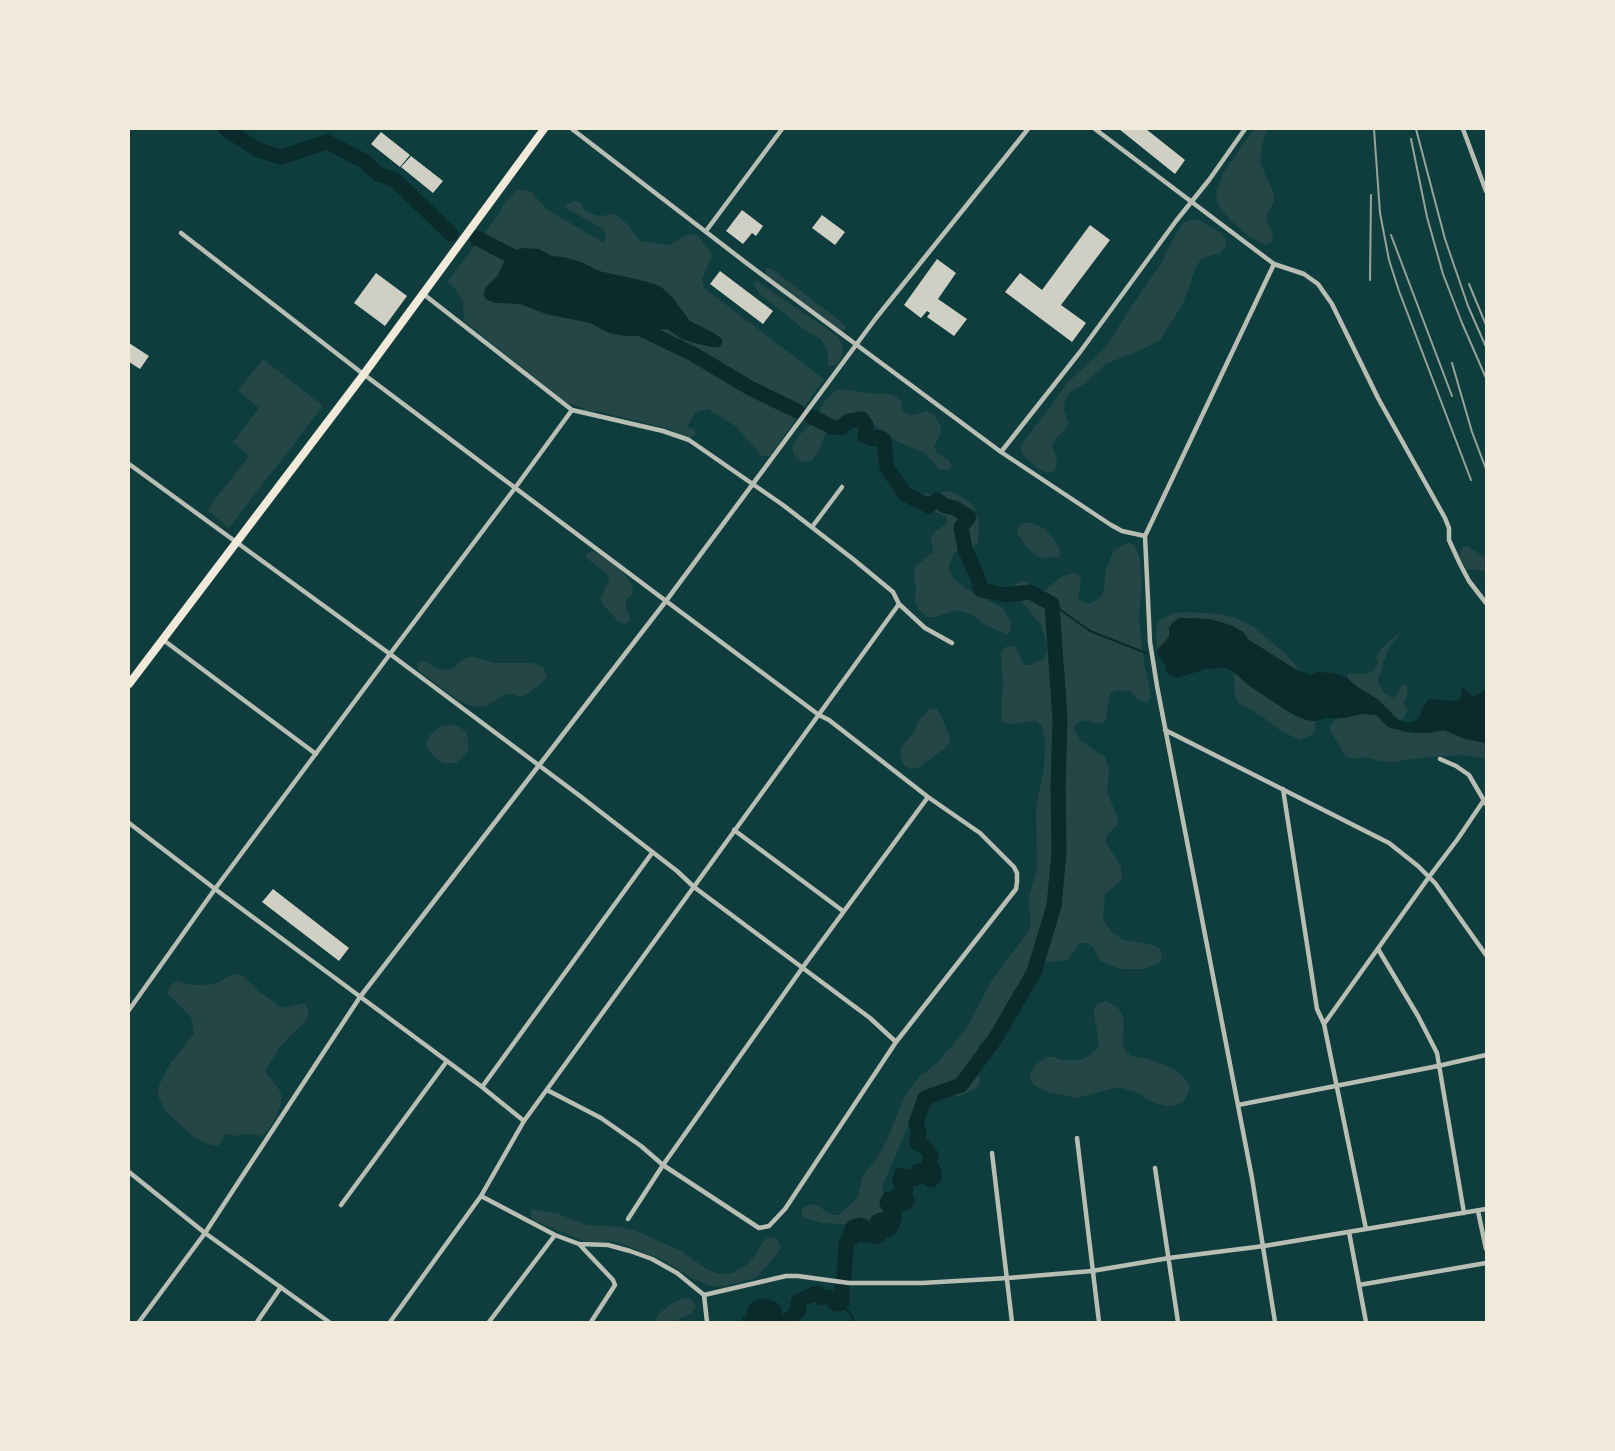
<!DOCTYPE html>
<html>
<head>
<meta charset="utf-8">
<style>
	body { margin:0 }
	#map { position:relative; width:1615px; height:1451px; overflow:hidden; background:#0f3d3e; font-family:"PT Sans",sans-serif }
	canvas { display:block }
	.frame { position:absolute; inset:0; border:130px solid #f1e9da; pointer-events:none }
</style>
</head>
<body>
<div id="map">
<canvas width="1615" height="1451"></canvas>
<div class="frame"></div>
</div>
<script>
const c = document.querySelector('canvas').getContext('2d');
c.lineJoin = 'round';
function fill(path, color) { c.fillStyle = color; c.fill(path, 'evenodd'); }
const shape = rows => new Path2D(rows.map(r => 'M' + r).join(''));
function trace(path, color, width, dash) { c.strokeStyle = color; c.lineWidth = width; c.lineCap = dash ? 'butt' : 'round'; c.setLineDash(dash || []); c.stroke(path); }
const green = shape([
	[1254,129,1268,129,1263,141,1260,162,1274,195,1274,202,1267,215,1267,222,1273,234,1272,241,1266,245,1250,237,1228,218,1219,206,1217,200,1216,192,1223,173],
	[517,189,531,192,548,210,604,243,606,236,603,229,564,207,570,203,575,201,581,203,584,209,592,214,600,216,615,214,626,223,640,241,670,245,686,235,696,234,710,251,712,257,702,278,704,288,824,379,770,456,762,456,735,426,708,409,695,413,687,427,694,429,696,433,694,436,686,438,677,434,673,430,597,411,586,411,581,407,567,403,463,320,465,317,463,311,463,300,456,292,457,289,447,282,501,211,502,207],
	[1197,219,1222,234,1226,240,1225,247,1220,253,1206,257,1200,261,1196,267,1183,304,1160,340,1148,347,1106,364,1084,384,1071,392,1066,398,1064,405,1064,411,1069,424,1055,440,1052,446,1057,460,1056,467,1052,473,1045,472,1038,469,1023,455,1021,448,1024,441,1046,413,1067,383,1105,348,1133,304,1162,262,1175,235,1183,223,1190,220],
	[767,268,771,268,840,321,845,326,845,329,842,331,767,275,765,271],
	[757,281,837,336,841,342,843,353,839,363,836,366,828,365,828,351,821,339,805,330,760,294,755,287,754,283],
	[263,359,323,406,229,528,207,510,249,456,233,442,259,408,238,391],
	[840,389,876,394,890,394,897,397,902,402,902,409,907,414,914,415,927,411,934,415,941,427,940,434,934,447,937,453,949,460,952,467,946,470,939,469,925,453,898,442,879,430,869,419,856,414,842,416,837,421,824,436,820,449,812,461,805,462,799,460,794,455,792,448,799,435,815,421,824,402,834,392],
	[951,491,970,502,974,507,979,521,978,543,973,548,966,546,954,553,949,566,951,573,954,579,965,588,1003,608,1010,621,1011,628,1008,635,984,624,971,614,964,612,956,610,936,617,928,617,922,613,918,608,915,601,916,587,914,580,914,573,916,566,933,552,931,538,935,532,947,523,946,516,918,507,914,499,916,493,930,494],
	[1025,523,1032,523,1045,529,1054,540,1061,552,1058,558,1051,557,1041,558,1035,555,1025,545,1017,533,1019,526],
	[1128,543,1134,545,1140,558,1142,583,1139,619,1143,655,1151,697,1147,703,1140,701,1130,691,1116,690,1110,694,1105,722,1098,724,1084,720,1077,723,1074,729,1081,741,1105,757,1109,770,1107,792,1118,818,1117,825,1107,835,1105,842,1121,866,1122,880,1105,894,1103,920,1112,932,1123,940,1153,945,1160,949,1162,956,1159,963,1145,969,1121,969,1100,961,1093,947,1087,943,1080,943,1068,960,1046,962,1035,972,1013,1017,1002,1028,980,1043,975,1058,975,1065,980,1077,979,1085,974,1090,959,1096,951,1096,937,1091,930,1093,916,1107,884,1182,882,1189,885,1203,880,1217,867,1224,859,1225,822,1223,808,1219,802,1216,802,1209,808,1205,815,1204,832,1215,839,1215,854,1201,858,1195,863,1175,876,1160,887,1140,904,1097,919,1077,938,1062,966,1029,990,983,1029,930,1031,923,1028,902,1037,868,1036,807,1044,770,1045,740,1042,726,1036,721,1008,724,1002,721,1001,714,1003,683,1001,657,1002,650,1008,646,1015,647,1024,665,1031,665,1044,658,1047,652,1047,645,1041,625,1014,592,1014,585,1020,581,1027,582,1038,591,1045,590,1061,577,1073,573,1080,576,1081,583,1078,597,1083,602,1090,604,1101,597,1104,590,1106,569,1114,550],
	[1467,546,1486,558,1486,571,1466,569,1460,556,1461,549],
	[592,551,604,557,621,570,630,582,633,588,632,595,626,600,626,607,631,620,625,624,618,621,604,606,600,599,609,580,607,574,589,560,585,554],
	[1189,612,1219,614,1233,617,1252,626,1285,653,1295,665,1298,671,1249,640,1243,632,1233,626,1210,619,1180,618,1169,632,1169,638,1157,650,1156,631,1157,624,1161,619,1175,613],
	[1407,626,1389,647,1378,679,1379,684,1383,692,1392,698,1397,695,1401,686,1405,684,1407,685,1407,697,1403,702,1408,709,1404,718,1399,720,1377,699,1356,686,1348,679,1347,675,1350,673,1367,674,1374,670,1378,663,1376,656,1381,649],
	[467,657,474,657,494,663,532,663,539,665,544,669,547,676,543,682,526,695,519,697,512,694,505,694,487,706,480,707,472,706,459,701,418,670,418,663,425,661,437,669,450,670],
	[1234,672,1248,685,1289,712,1297,717,1315,721,1315,728,1312,735,1300,740,1281,731,1263,717,1239,703,1235,697],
	[930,709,937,709,941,715,949,735,950,742,945,748,918,768,910,769,904,765,901,758,900,752,903,745,913,733,920,719],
	[1361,714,1376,715,1388,727,1415,734,1444,730,1465,739,1486,743,1486,759,1464,755,1428,757,1392,762,1379,761,1366,757,1353,759,1346,757,1331,732,1330,725,1337,719],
	[454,725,461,728,466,732,469,746,467,753,456,763,443,763,437,759,427,748,427,741,430,735,441,726],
	[233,974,243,976,261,993,282,1008,305,1003,309,1013,305,1022,292,1034,280,1047,265,1071,281,1092,281,1103,276,1118,263,1136,246,1134,237,1136,226,1134,220,1144,217,1146,207,1144,194,1137,166,1112,158,1096,159,1085,170,1064,194,1033,191,1017,168,994,169,987,176,981,194,985,215,984],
	[1106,1001,1118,1008,1122,1014,1124,1021,1123,1044,1126,1051,1131,1056,1145,1058,1166,1065,1179,1073,1189,1084,1189,1090,1186,1098,1181,1103,1174,1106,1167,1106,1154,1103,1136,1092,1122,1088,1114,1088,1076,1098,1047,1092,1034,1085,1030,1079,1031,1072,1035,1065,1047,1057,1054,1057,1061,1060,1082,1060,1096,1050,1099,1044,1094,1015,1094,1008,1099,1003],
	[532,1209,559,1214,586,1225,621,1227,634,1230,681,1251,705,1268,718,1274,732,1273,745,1266,755,1256,762,1243,767,1238,774,1237,779,1242,781,1249,759,1275,753,1279,725,1286,710,1286,690,1277,665,1261,623,1244,609,1241,597,1243,583,1241,535,1221,530,1216],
	[688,1298,694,1301,696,1308,691,1314,681,1318,676,1322,653,1322,662,1311,674,1302,681,1299]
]);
const water = shape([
	[522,248,539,249,552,256,563,257,581,262,599,271,644,281,660,286,672,297,690,321,714,333,722,339,722,344,719,347,712,347,695,343,682,339,667,329,656,330,637,336,625,336,609,333,590,323,546,314,520,304,496,303,487,300,484,296,485,288,498,275,504,262,516,250],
	[1179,618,1210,619,1233,626,1243,632,1249,640,1298,671,1311,675,1317,672,1333,673,1346,677,1356,686,1377,699,1390,711,1393,716,1399,720,1405,722,1413,722,1416,720,1420,717,1421,710,1429,699,1453,701,1459,699,1462,694,1462,687,1474,697,1486,689,1486,743,1465,739,1444,730,1429,733,1406,732,1388,727,1376,715,1361,714,1346,718,1327,718,1315,721,1306,720,1289,712,1248,685,1234,672,1226,668,1206,669,1177,678,1171,676,1165,670,1165,665,1158,655,1157,650,1169,637,1169,628,1172,623]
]);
const stream = shape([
	[1052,604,1090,631,1146,653],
	[840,1304,851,1314,854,1322]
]);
const river = shape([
	[226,129,258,150,281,157,327,142,364,161,378,174,395,180,451,234],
	[477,238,529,265],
	[633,325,693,354,750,388,797,411],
	[812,417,832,427,841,428,849,421,862,419,866,425,865,436,873,439,879,437,884,440,887,468,905,494,929,506,937,500,945,506,955,508,969,517,961,527,965,549,977,576,981,590,1005,595,1030,592,1052,604,1060,719,1058,788,1059,853,1054,906,1034,972,995,1039,961,1085,925,1098,916,1123,919,1132,917,1143,924,1146,931,1155,929,1161,934,1173,934,1178,931,1180,920,1171,918,1171,918,1177,914,1179,901,1175,900,1181,906,1189,905,1191,899,1193,898,1195,906,1198,907,1201,903,1204,899,1203,895,1199,889,1199,887,1203,895,1217,894,1220,890,1228,888,1230,886,1224,883,1221,881,1220,877,1222,881,1231,879,1235,877,1237,871,1234,865,1235,863,1226,859,1225,853,1227,851,1231,854,1237,848,1239,846,1245,844,1277],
	[749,1322,754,1318,755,1310,759,1307,765,1306,773,1309,775,1314,767,1322],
	[786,1322,799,1310,798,1302,813,1294,818,1293,821,1298,829,1297,836,1304,840,1304,842,1302,842,1288]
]);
const building = shape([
	[1119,129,1146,129,1185,160,1175,174],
	[381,132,410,155,400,167,371,144],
	[411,156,443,181,433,193,401,167],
	[742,210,763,226,756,236,752,233,743,244,726,231],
	[822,215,845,232,835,245,812,228],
	[1090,225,1110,240,1061,305,1086,323,1072,342,1005,292,1020,273,1042,290],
	[937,259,956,273,938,299,967,319,954,336,927,317,930,313,927,311,921,318,904,305],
	[720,271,773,311,763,324,710,284],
	[376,273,407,296,385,326,354,303],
	[129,343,149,356,140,369,129,362],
	[273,889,349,948,339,961,262,902]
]);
const minor = shape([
	[572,129,749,265,1001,452,1111,525,1122,531,1145,536],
	[1095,129,1274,264,1304,274,1318,284,1332,304,1378,398,1445,518,1449,528,1449,540,1460,564,1469,581,1486,603],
	[1463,129,1486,191],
	[706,231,782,129],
	[181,233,358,370,666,601,819,715,829,720,928,797,980,833,1014,867,1017,873,1017,882,1016,889,896,1042,785,1209,769,1226,759,1228,663,1165,641,1146,601,1118,547,1090],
	[1274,264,1145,536,1150,642,1157,686,1252,1178,1275,1322],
	[422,293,572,410,663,431,689,440,783,505,853,559,893,592,899,604,925,628,952,643],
	[1001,452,1080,352,1176,221,1209,180,1245,129],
	[129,464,390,654,580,796,677,871,694,887,870,1018,896,1042],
	[812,527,842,487],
	[162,639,316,754],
	[1165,730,1389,843,1418,866,1435,883,1486,955],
	[1440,759,1456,766,1469,775,1486,804],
	[1283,789,1317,1009,1324,1024,1366,1229],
	[129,823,223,895,482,1087,524,1121],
	[734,830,843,911],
	[1378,949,1418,1016,1437,1053,1464,1213],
	[129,1010,215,889,390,654,515,488,572,410],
	[1324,1024,1429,877,1457,840,1484,800],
	[482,1087,652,853],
	[1238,1105,1438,1066,1486,1055],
	[1077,1138,1099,1322],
	[992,1153,1012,1322],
	[1155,1168,1178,1322],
	[129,1172,205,1233,329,1322],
	[481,1196,555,1235,579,1244,608,1245,630,1251,652,1259,677,1273,704,1295],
	[341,1205,447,1061],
	[1478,1211,1486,1249],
	[628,1219,663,1165,803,967,928,797],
	[1349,1232,1366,1322],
	[579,1244,613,1280,615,1285,591,1322],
	[1359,1285,1486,1263],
	[704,1295,786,1276,798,1276,849,1283,922,1283,1008,1278,1092,1271,1169,1258,1264,1246,1486,1209],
	[704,1295,707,1322],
	[139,1322,205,1233,360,997,666,601,876,318,1028,129],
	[257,1322,281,1287],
	[390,1322,481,1196,524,1121,899,604],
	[489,1322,555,1235]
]);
const primary = shape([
	[129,684,364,374,544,129]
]);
const rail = shape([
	[1374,129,1380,213,1389,260,1399,291,1471,480],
	[1416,129,1445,239,1468,306,1486,347],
	[1411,139,1427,217,1443,274,1462,323,1486,378],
	[1391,235,1452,396],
	[1370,280,1371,195],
	[1469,284,1486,325],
	[1452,363,1472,432,1486,469]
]);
fill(green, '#244646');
fill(water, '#0a2a2b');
trace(stream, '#0a2a2b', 2);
trace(river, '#0a2a2b', 15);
fill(building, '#cfcfc3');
trace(minor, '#b8beb3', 4.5);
trace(primary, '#f1e9da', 8);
trace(rail, '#97a49c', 2);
</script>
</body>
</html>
